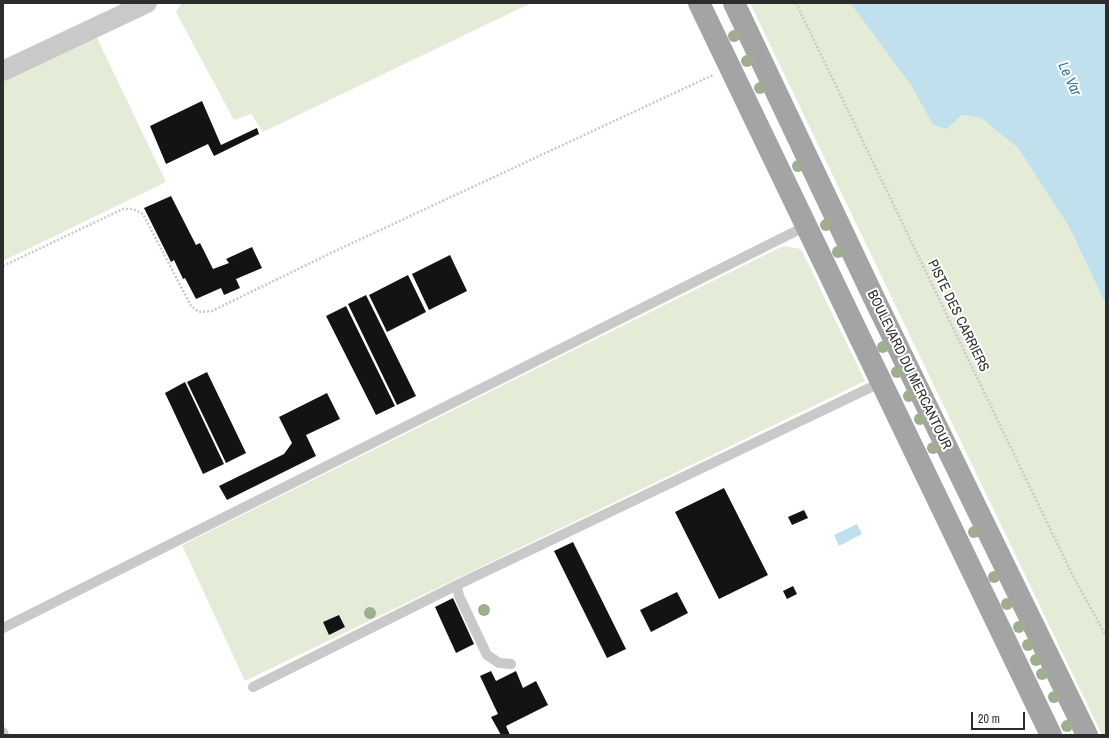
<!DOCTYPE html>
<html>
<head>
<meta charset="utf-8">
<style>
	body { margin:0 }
	#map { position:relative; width:1109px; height:738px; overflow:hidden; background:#fff; font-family:"Archivo Narrow",sans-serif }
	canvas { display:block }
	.frame { position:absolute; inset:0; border:4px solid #2c2c2c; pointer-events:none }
	.scale { position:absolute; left:971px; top:712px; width:54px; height:18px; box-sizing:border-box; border:2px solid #2c2c2c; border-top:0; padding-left:5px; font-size:12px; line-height:14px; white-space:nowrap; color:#2c2c2c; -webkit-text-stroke:3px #fff; paint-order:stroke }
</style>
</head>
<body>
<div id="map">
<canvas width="1109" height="738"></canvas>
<div class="frame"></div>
<div class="scale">20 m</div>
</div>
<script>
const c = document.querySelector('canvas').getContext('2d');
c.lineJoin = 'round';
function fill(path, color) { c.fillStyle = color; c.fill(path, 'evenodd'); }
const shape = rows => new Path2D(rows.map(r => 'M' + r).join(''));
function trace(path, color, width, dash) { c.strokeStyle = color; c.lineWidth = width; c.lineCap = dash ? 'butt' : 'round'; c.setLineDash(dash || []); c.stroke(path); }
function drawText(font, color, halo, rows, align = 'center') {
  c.font = font + ' "Archivo Narrow",sans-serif'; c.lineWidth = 4; c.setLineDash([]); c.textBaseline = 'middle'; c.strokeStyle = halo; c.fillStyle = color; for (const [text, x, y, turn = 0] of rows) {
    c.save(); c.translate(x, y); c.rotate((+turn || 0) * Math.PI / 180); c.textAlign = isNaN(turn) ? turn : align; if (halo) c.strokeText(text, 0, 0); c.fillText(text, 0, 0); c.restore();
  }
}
const green = shape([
	[182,3,531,3,263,132,251,114,234,120,176,12],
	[750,3,850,3,910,84,933,125,947,129,962,115,981,118,1018,148,1069,227,1106,305,1106,735,1102,735],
	[96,36,166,182,3,261,3,79],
	[783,246,801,249,865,381,245,681,182,545]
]);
const water = shape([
	[850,3,1106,3,1106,305,1069,227,1018,148,981,118,962,115,947,129,933,125,910,84],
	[857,524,862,534,839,546,834,535]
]);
const building = shape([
	[202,101,221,145,257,128,259,134,214,156,208,144,166,164,150,126],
	[171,196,196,245,200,243,213,269,229,263,226,259,252,247,262,268,236,279,240,288,224,295,221,288,196,299,185,278,183,279,174,260,171,262,144,208],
	[450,255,467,291,429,310,412,274],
	[408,275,426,312,387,332,369,295],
	[366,295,416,396,397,405,348,304],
	[346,306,395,406,376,415,326,316],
	[207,372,246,453,226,463,187,382],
	[185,382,224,464,203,474,165,393],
	[327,393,340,419,306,435,316,456,227,500,219,486,284,454,292,443,279,417],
	[724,488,768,575,719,599,675,512],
	[804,510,808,518,792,525,788,517],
	[573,542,626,649,607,658,554,551],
	[793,586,797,594,787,599,783,591],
	[677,592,688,613,651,632,640,610],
	[453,598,474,644,456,653,435,607],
	[339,615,345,627,329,635,323,622],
	[491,671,496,681,516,671,523,688,536,681,548,705,506,726,510,735,501,735,491,717,498,714,480,676]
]);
const path = shape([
	[796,3,1071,572,1106,636],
	[3,266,123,209,133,209,143,214,191,306,199,312,212,311,333,252,713,75]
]);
const service = shape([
	[457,585,459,596,487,655,499,663,511,664],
	[3,628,806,226],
	[253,687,457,585,882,382],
	[3,732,4,735]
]);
const minor = shape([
	[3,71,147,3]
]);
const primary = shape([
	[699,3,1051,735],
	[734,3,873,296,1087,735]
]);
const trees = [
	[734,36],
	[747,61],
	[760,88],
	[798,166],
	[826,225],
	[838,252],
	[883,347],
	[897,372],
	[909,396],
	[920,419],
	[933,448],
	[974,532],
	[994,577],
	[1007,604],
	[484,610],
	[370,613],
	[1019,627],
	[1028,645],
	[1036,660],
	[1042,674],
	[1054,697],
	[1067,726]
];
const streetNames = [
	["PISTE DES CARRIERS",958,316,64],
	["BOULEVARD DU MERCANTOUR",909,370,64]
];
const waterNames = [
	["Le Var",1069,79,65]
];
fill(green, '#e4ecd7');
fill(water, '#c1e0ee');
fill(building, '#131313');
trace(path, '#c9c9c9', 2.5, [2, 2]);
trace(service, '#c9c9c9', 10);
trace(minor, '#c9c9c9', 20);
trace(primary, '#a4a4a4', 22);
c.fillStyle = '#a0ae90';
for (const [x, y] of trees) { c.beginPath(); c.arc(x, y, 6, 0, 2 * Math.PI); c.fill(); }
drawText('14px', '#2c2c2c', '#fff', streetNames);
drawText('italic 15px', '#337895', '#fff', waterNames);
</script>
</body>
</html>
